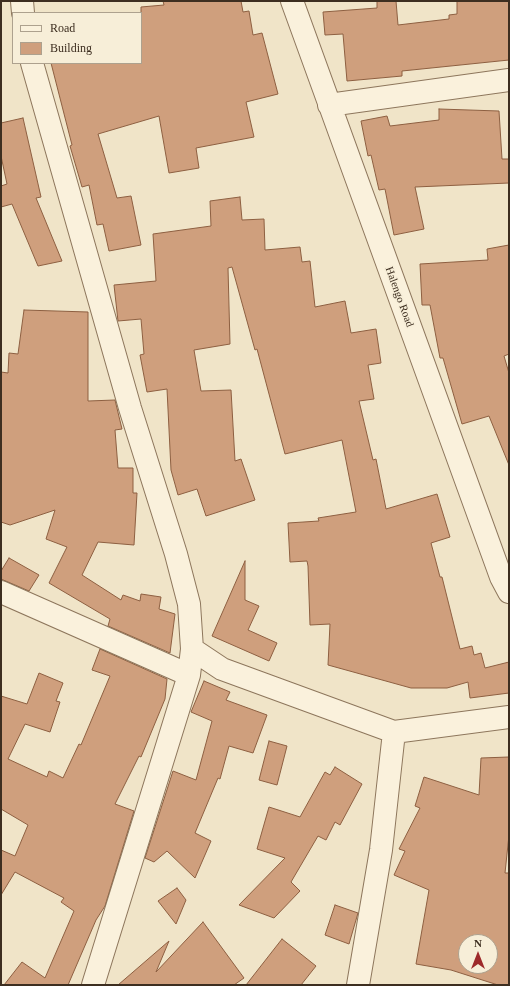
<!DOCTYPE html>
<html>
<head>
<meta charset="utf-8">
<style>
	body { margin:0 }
	#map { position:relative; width:510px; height:986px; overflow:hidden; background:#f0e4c8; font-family:Georgia,serif }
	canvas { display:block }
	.frame { position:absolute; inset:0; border:2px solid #3d2e20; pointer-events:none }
	.legend { position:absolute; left:12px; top:12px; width:130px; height:52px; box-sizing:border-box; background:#f7eed8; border:1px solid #ada18e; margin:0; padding:5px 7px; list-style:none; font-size:12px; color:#3d2e20 }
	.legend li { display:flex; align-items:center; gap:8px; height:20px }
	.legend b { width:20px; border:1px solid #ada18e }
	.north { position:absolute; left:458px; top:934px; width:40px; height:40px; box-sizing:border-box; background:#f7eed8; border:1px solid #ada18e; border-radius:50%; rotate:0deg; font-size:11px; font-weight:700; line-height:16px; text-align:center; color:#3d2e20 }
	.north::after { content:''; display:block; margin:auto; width:14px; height:18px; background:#9e2a2b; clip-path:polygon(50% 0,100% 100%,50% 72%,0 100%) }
</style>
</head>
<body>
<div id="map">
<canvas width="510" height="986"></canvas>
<div class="frame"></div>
<ul class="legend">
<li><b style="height:5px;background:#faf1dc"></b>Road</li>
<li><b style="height:11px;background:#cf9f7d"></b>Building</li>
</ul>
<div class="north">N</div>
</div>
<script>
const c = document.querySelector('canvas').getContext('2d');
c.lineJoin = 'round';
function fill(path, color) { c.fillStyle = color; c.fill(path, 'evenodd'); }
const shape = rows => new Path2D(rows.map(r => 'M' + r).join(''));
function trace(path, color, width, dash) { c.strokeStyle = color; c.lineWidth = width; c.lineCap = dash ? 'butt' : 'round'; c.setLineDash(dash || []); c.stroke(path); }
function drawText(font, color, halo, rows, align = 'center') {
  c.font = font + ' Georgia,serif'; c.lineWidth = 3; c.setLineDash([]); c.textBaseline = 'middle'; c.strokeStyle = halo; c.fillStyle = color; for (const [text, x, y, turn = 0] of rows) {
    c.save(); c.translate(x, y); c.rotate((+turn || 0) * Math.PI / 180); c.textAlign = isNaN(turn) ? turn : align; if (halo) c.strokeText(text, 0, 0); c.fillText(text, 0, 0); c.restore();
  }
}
const building = shape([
	[163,1,241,1,243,12,249,11,253,35,262,33,278,94,246,102,254,137,196,148,199,168,169,173,159,116,98,134,117,198,131,196,141,245,109,251,103,224,97,225,89,185,82,187,70,146,72,145,51,63,141,63,141,7,164,5,163,1],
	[377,1,396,1,398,25,449,19,449,15,457,14,457,1,509,1,509,60,402,71,402,76,347,81,343,34,325,35,323,12,377,8,377,1],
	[439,109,499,111,502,159,509,159,509,183,415,187,424,229,394,235,385,189,379,190,371,155,368,156,361,121,387,116,390,126,439,120,439,109],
	[23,118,41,197,36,198,62,261,38,266,12,204,1,207,1,186,7,184,1,156,1,123,23,118],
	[240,197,242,220,264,219,265,250,300,247,302,262,310,261,315,307,345,301,351,333,376,329,381,363,368,365,374,399,359,401,373,460,376,459,386,509,437,494,450,537,431,543,440,577,442,577,460,649,472,646,474,655,481,653,485,668,509,662,509,693,470,698,468,682,447,688,411,688,328,665,330,624,310,625,308,566,307,561,290,562,288,523,319,521,318,518,356,512,342,440,285,454,257,349,255,350,232,267,228,268,230,344,194,350,201,391,231,390,235,461,241,459,255,500,206,516,197,489,178,495,171,470,167,389,147,392,140,355,144,354,141,319,118,321,114,285,156,281,153,234,211,226,210,201,240,197],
	[509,245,509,354,504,356,509,373,509,465,489,416,462,424,443,358,440,358,430,305,422,305,420,264,488,260,487,249,509,245],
	[24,310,88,312,88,401,115,400,122,429,115,430,118,468,133,468,133,493,137,493,134,545,98,542,82,575,121,600,123,595,140,601,141,594,161,597,159,609,175,614,170,653,108,626,110,619,49,583,67,547,46,539,55,510,10,525,1,522,1,372,8,373,9,353,18,354,24,310],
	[9,558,39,575,29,591,1,579,1,571,9,558],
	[245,561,245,600,259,606,248,630,277,643,269,661,212,636,245,561],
	[100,649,167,679,165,699,141,757,139,756,115,804,134,811,105,906,96,920,68,985,4,985,22,962,45,978,74,911,61,902,64,898,15,872,1,895,1,850,15,856,28,825,1,809,1,696,27,704,39,673,63,683,56,701,60,702,50,732,25,724,8,759,47,777,49,771,63,778,79,744,81,745,110,676,92,670,100,649],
	[204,681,230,692,226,700,267,715,253,753,229,746,220,779,218,778,195,833,211,841,195,878,167,851,154,862,145,858,173,771,196,780,212,721,191,712,204,681],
	[269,741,287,746,277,785,259,780,269,741],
	[509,757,509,835,505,873,509,873,509,985,498,985,451,970,416,964,429,890,394,875,405,851,399,849,420,808,415,806,424,777,479,795,481,758,509,757],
	[466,942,490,942,490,966,466,966,466,942],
	[335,767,362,784,340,825,335,822,326,840,318,836,291,882,300,891,274,918,239,905,285,858,257,849,269,807,300,817,325,772,330,775,335,767],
	[177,888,186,900,176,924,158,901,177,888],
	[335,905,358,913,349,944,325,935,335,905],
	[203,922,244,978,234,985,118,985,169,941,156,972,203,922],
	[282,939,316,966,301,985,246,985,282,939]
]);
const minor = shape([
	[22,1,23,13],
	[292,1,501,577,509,592],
	[32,63,130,408,176,554,189,604,192,649,189,675,93,985],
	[329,105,509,80],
	[1,592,189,675],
	[192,649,222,669,394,732,509,717],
	[358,985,381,850,394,732]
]);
const streetNames = [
	["Halengo Road",399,297,70]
];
fill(building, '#cf9f7d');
trace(building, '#8d5f41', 1);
trace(minor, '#8d765c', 24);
trace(minor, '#faf1dc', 22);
drawText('11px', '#3d2e20', '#f7eed8', streetNames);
</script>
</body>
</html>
